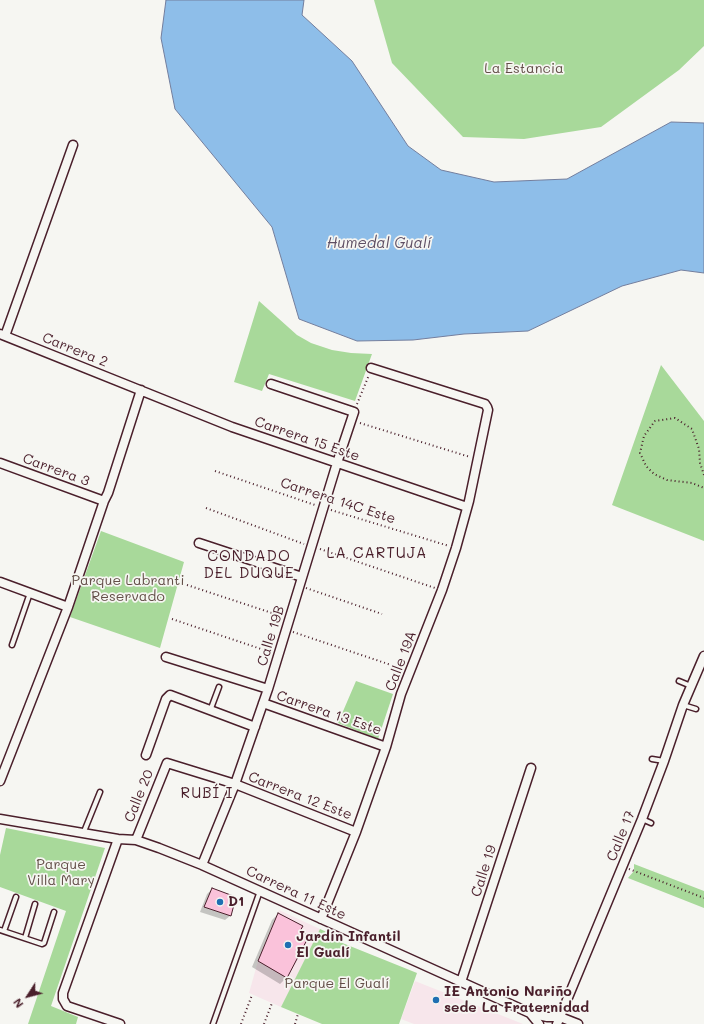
<!DOCTYPE html>
<html>
<head>
<meta charset="utf-8">
<style>
	body { margin:0 }
	#map { position:relative; width:704px; height:1024px; overflow:hidden; background:#f6f6f2; font-family:Mali,sans-serif }
	canvas { display:block }
	.north { position:absolute; left:8px; top:976px; width:40px; height:40px; -webkit-text-stroke:3px #f6f6f2; paint-order:stroke; rotate:234deg; font-size:11px; font-weight:700; line-height:16px; text-align:center; color:#4a1f2b }
	.north::after { content:''; display:block; margin:auto; width:14px; height:18px; background:#4a1f2b; clip-path:polygon(50% 0,100% 100%,50% 72%,0 100%) }
</style>
</head>
<body>
<div id="map">
<canvas width="704" height="1024"></canvas>
<div class="north">N</div>
</div>
<script>
const c = document.querySelector('canvas').getContext('2d');
c.lineJoin = 'round';
function fill(path, color) { c.fillStyle = color; c.fill(path, 'evenodd'); }
const shape = rows => new Path2D(rows.map(r => 'M' + r).join(''));
function trace(path, color, width, dash) { c.strokeStyle = color; c.lineWidth = width; c.lineCap = dash ? 'butt' : 'round'; c.setLineDash(dash || []); c.stroke(path); }
function drawText(font, color, halo, rows, align = 'center') {
  c.font = font + ' Mali,sans-serif'; c.lineWidth = 3.5; c.setLineDash([]); c.textBaseline = 'middle'; c.strokeStyle = halo; c.fillStyle = color; for (const [text, x, y, turn = 0] of rows) {
    c.save(); c.translate(x, y); c.rotate((+turn || 0) * Math.PI / 180); c.textAlign = isNaN(turn) ? turn : align; if (halo) c.strokeText(text, 0, 0); c.fillText(text, 0, 0); c.restore();
  }
}
const built = shape([
	[279,910,320,929,281,1007,249,993,258,961],
	[415,981,523,1024,414,1024,401,1019]
]);
const green = shape([
	[374,0,704,0,704,46,679,70,601,127,524,139,463,137,392,63],
	[259,301,297,335,311,343,332,350,351,353,372,354,355,401,269,374,262,391,234,382],
	[661,365,704,421,704,541,612,505],
	[101,531,184,562,160,648,70,617],
	[356,681,393,694,378,739,338,723],
	[6,828,105,848,51,1006,78,1017,76,1024,28,1024,66,911,0,887,0,855],
	[634,864,704,891,704,908,628,878,634,871],
	[320,929,331,934,330,938,417,973,399,1024,322,1024,281,1007]
]);
const water = shape([
	[166,0,304,0,302,15,352,61,408,146,441,170,494,182,567,179,671,122,704,123,704,273,681,270,622,286,528,331,464,334,413,340,357,341,299,319,272,227,175,109,161,38,166,0]
]);
const shadow = shape([
	[212,889,235,898,230,916,225,920,200,912,207,894],
	[278,914,286,978,280,984,252,967,272,920]
]);
const building = shape([
	[212,888,236,897,231,916,204,907,212,888],
	[278,913,303,926,300,931,309,936,287,978,258,961,278,913]
]);
const path = shape([
	[357,404,369,375],
	[360,423,470,457],
	[215,471,315,505],
	[704,475,700,463,699,449,692,429,675,418,655,421,644,436,640,453,646,466,654,474,667,480,692,483,704,488],
	[206,508,304,544],
	[331,510,449,546],
	[320,549,435,588],
	[187,585,281,616],
	[306,588,382,614],
	[172,619,270,652],
	[293,632,403,669],
	[629,869,704,898],
	[241,1024,252,995],
	[264,1024,272,1003],
	[295,1024,298,1014]
]);
const lane = shape([
	[12,645,30,593],
	[679,681,691,686],
	[683,705,696,709],
	[210,711,219,687],
	[652,759,664,761],
	[642,819,651,823],
	[83,834,100,792],
	[0,930,42,944,44,943,54,912],
	[4,931,16,897],
	[25,938,35,904],
	[213,1024,260,891]
]);
const street = shape([
	[0,334,232,427,467,507],
	[5,336,73,145],
	[0,463,104,501],
	[199,543,302,577],
	[0,582,68,607],
	[166,657,268,689],
	[263,703,386,747],
	[146,755,166,699,170,695,255,727],
	[0,781,68,607,104,501,108,493,141,390],
	[0,819,118,839,136,840,159,848,202,865,530,1013,547,1017,560,1017,578,1024],
	[118,839,63,993,63,999,67,1006,120,1024],
	[136,840,167,763,235,784,356,832],
	[202,865,235,784,268,689,337,463,354,412,271,384],
	[321,919,356,832,386,747,401,694,442,590,456,548,469,501,488,410,487,407,485,404,371,368],
	[461,982,531,768],
	[530,1013,539,1024],
	[557,1024,642,819,664,761,683,705,704,656]
]);
const markers = [
	[220,902,4,"#1f6fb2"],
	[288,945,4,"#1f6fb2"],
	[436,1000,4,"#1f6fb2"]
];
const parkNames = [
	["La Estancia",524,69],
	["Parque Labranti",128,581],
	["Reservado",128,597],
	["Parque",61,865],
	["Villa Mary",61,881],
	["Parque El Gualí",337,984]
];
const streetNames = [
	["Carrera 2",75,350,22],
	["Carrera 15 Este",307,439,19],
	["Carrera 3",56,470,20],
	["Carrera 14C Este",338,501,18],
	["Calle 19B",271,636,-73],
	["Calle 19A",401,661,-69],
	["Carrera 13 Este",329,713,19],
	["Calle 20",139,796,-68],
	["Carrera 12 Este",300,796,21],
	["Calle 17",621,836,-68],
	["Calle 19",484,871,-72],
	["Carrera 11 Este",296,893,25]
];
const poiNames = [
	["D1",228,902],
	["Jardín Infantil",296,937],
	["El Gualí",296,953],
	["IE Antonio Nariño",444,992],
	["sede La Fraternidad",444,1008]
];
const waterNames = [
	["Humedal Gualí",379,243]
];
const neighbourhoodNames = [
	["LA CARTUJA",377,553],
	["CONDADO",249,556],
	["DEL DUQUE",249,573],
	["RUBÍ I",207,793]
];
fill(built, '#f7e6eb');
fill(green, '#a8d99a');
fill(water, '#8ebee9');
trace(water, '#737e9d', 1);
fill(shadow, '#0003');
fill(building, '#fac2da');
trace(building, '#4a1f2b', 1);
trace(lane, '#4a1f2b', 7);
trace(street, '#4a1f2b', 11);
trace(path, '#4a1f2b', 2, [1, 3]);
trace(lane, '#f6f6f2', 4);
trace(street, '#f6f6f2', 8);
for (const [x, y, r, color] of markers) { const dot = new Path2D(); dot.arc(x, y, r, 0, 2 * Math.PI); c.fillStyle = color; c.fill(dot); trace(dot, '#f6f6f2', 1.5); }
drawText('14px', '#624e47', '#f6f6f2', parkNames);
drawText('14px', '#4a1f2b', '#f6f6f2', streetNames);
drawText('bold 14px', '#4a1f2b', '#f6f6f2', poiNames, 'left');
drawText('italic 15px', '#5e4f64', '#f6f6f2', waterNames);
c.letterSpacing = '1px';
drawText('15px', '#4a1f2b', '#f6f6f2', neighbourhoodNames);
c.letterSpacing = '0px';
</script>
</body>
</html>
